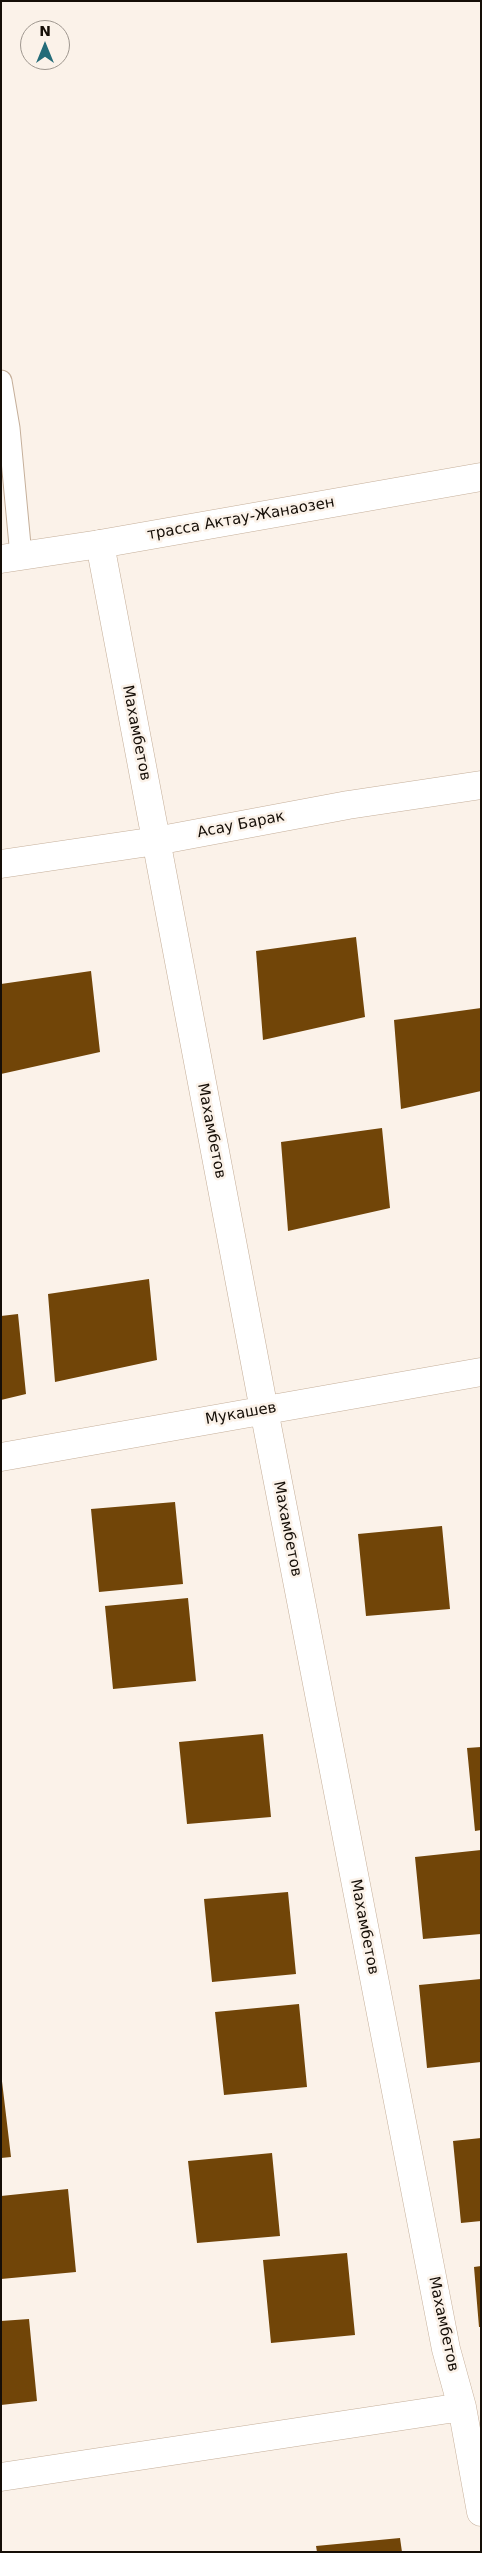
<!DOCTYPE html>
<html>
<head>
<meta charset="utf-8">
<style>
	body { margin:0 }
	#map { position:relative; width:482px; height:2553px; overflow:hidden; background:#fbf2e9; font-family:"DejaVu Sans",sans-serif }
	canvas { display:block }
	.frame { position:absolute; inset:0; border:2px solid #150e07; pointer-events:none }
	.north { position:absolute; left:20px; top:20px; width:50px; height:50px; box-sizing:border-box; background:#fbf2e9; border:1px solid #9f978f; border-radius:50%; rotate:0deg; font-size:14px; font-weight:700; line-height:20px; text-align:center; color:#150e07 }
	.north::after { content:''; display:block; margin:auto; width:18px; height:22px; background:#246c79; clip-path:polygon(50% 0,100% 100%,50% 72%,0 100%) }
</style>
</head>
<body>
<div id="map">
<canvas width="482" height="2553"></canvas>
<div class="frame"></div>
<div class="north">N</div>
</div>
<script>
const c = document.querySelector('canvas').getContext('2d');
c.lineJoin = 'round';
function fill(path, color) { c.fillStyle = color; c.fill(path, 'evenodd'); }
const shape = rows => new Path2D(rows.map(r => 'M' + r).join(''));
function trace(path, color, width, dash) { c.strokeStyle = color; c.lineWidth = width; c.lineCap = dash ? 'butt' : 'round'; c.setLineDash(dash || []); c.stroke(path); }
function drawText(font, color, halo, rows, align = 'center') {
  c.font = font + ' "DejaVu Sans",sans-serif'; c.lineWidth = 5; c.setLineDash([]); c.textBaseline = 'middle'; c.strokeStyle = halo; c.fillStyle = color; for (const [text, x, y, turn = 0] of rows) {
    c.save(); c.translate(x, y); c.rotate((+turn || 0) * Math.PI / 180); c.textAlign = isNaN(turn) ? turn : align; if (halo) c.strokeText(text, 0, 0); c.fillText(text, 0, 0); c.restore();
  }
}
const building = shape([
	[356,937,365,1017,263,1040,256,951],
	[91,971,100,1052,1,1074,1,984],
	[481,1008,481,1091,401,1109,394,1020],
	[382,1128,390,1208,288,1231,281,1142],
	[149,1279,157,1360,55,1382,48,1294],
	[18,1314,26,1394,1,1400,1,1316],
	[175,1502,183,1584,99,1592,91,1509],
	[442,1526,450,1609,366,1616,358,1534],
	[188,1598,196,1681,113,1689,105,1606],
	[263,1734,271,1817,187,1824,179,1742],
	[481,1747,481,1830,475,1831,467,1748],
	[481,1850,481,1934,423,1939,415,1857],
	[288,1892,296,1974,212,1982,204,1899],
	[481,1979,481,2062,427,2068,419,1985],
	[299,2004,307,2087,224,2095,215,2012],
	[1,2073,11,2157,1,2158],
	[481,2138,481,2221,461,2223,453,2141],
	[272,2153,280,2236,197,2243,188,2161],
	[68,2189,76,2272,1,2279,1,2196],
	[347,2253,355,2335,271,2343,263,2260],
	[481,2266,481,2327,479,2327,474,2267],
	[29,2319,37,2401,1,2405,1,2321],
	[400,2538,402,2552,317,2552,316,2546]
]);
const service = shape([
	[1,381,9,428,21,556]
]);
const minor = shape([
	[100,544,264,1410,446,2349,462,2407,481,2512],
	[1,864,156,841,348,805,481,785],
	[1,1457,481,1372],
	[1,2477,462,2407]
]);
const secondary = shape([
	[1,559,100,544,481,477]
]);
const streetNames = [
	["трасса Актау-Жанаозен",241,519,-10],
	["Махамбетов",136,733,79],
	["Асау Барак",241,825,-11],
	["Махамбетов",211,1131,79],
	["Мукашев",241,1414,-10],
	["Махамбетов",287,1529,79],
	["Махамбетов",364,1927,79],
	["Махамбетов",443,2324,78]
];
fill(building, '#714508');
trace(service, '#c5af9a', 23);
trace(minor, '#c5af9a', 29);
trace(secondary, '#c5af9a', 29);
trace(service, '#fff', 21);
trace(minor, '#fff', 28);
trace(secondary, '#fff', 28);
drawText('15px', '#150e07', '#fbf2e9', streetNames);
</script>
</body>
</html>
